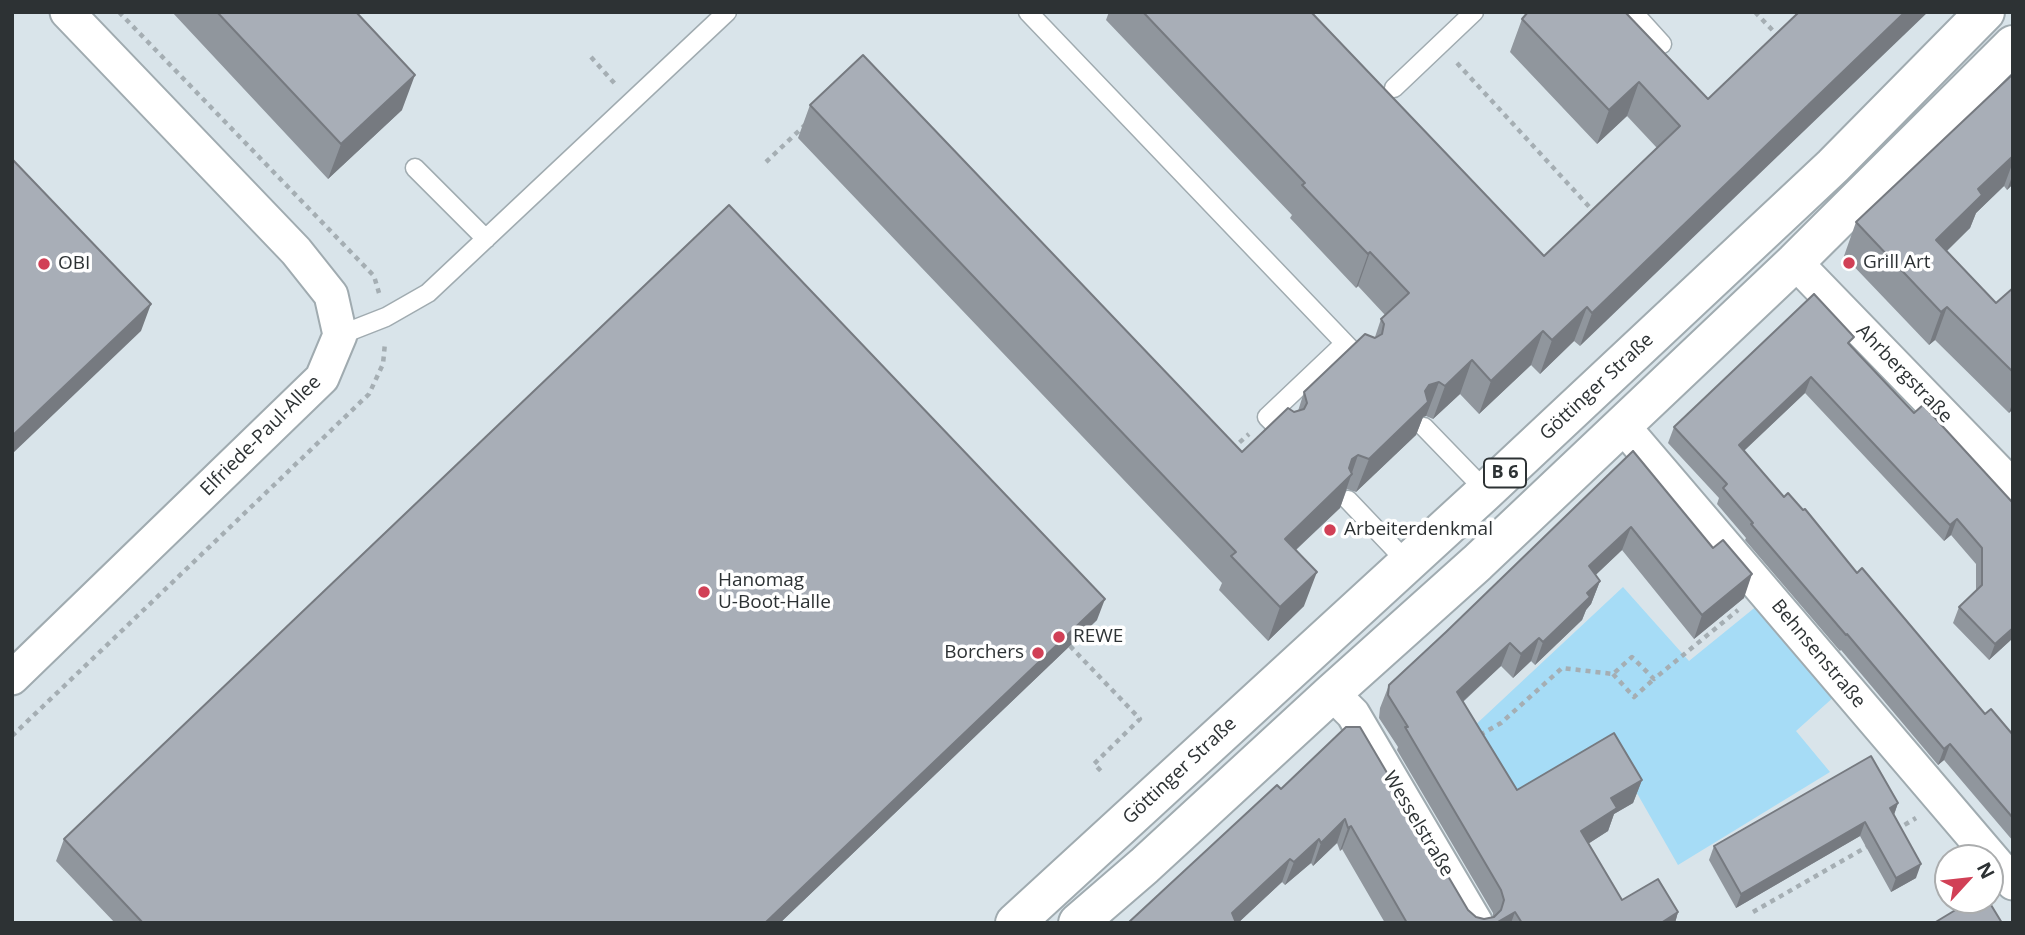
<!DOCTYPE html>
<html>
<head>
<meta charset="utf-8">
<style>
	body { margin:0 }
	#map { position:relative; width:2025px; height:935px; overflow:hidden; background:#d9e4ea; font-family:"Open Sans",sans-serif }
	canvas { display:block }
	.frame { position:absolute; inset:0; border:14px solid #2d3234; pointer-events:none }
	.north { position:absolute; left:1934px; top:844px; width:70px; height:70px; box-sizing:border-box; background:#fff; border:2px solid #abadae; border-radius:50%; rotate:63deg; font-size:19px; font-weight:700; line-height:28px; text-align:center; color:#2d3234 }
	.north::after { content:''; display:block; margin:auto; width:24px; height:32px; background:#d14056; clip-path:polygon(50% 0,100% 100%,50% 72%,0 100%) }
</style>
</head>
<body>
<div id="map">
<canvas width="2025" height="935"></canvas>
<div class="frame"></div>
<div class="north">N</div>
</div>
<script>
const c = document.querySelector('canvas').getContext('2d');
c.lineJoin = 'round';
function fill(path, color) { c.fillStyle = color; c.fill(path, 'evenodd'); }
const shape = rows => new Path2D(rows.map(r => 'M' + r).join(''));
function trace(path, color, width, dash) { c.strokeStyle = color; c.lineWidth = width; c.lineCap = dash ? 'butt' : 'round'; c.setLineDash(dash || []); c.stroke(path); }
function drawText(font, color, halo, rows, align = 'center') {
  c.font = font + ' "Open Sans",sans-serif'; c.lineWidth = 7; c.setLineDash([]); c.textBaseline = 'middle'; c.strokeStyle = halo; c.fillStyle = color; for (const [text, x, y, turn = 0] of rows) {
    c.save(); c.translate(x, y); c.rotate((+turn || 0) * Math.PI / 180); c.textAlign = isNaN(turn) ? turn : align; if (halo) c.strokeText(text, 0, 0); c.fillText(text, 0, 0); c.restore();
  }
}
const green = shape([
	[1623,587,1689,661,1758,605,1836,695,1796,731,1830,772,1678,865,1610,746,1516,802,1471,729]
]);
const path = shape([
	[119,12,374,276,379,293],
	[1755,12,1779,37],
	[591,57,616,85],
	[1457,63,1594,212],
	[766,162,805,125],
	[1232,449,1249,434],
	[1070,646,1140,719,1094,764,1104,774],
	[1613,674,1634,697,1654,679],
	[1480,735,1501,723,1562,668,1613,674,1632,657,1654,679,1738,610],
	[12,736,369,394,383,364,385,343],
	[1896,830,1916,818],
	[1753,912,1870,845]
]);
const lane = shape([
	[1028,12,1361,360],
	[1633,12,1662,44],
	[1394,88,1474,12],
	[415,168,486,239],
	[340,335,386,317,428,293,727,12],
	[1424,427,1486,491],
	[1284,434,1267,417,1344,344],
	[1348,500,1408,563]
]);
const street = shape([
	[1795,262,2013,487],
	[1622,425,2013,883],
	[12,678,322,378,340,335,331,295,296,251,67,12],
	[1332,693,1353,714,1476,923]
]);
const primary = shape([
	[1015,923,1486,491,1833,166,1985,12],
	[1078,923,1144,866,1332,693,1477,563,1795,262,2013,45]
]);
const wall = shape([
	[172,12,356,12,402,110,328,179],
	[1109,12,1311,12,1544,256,1657,148,1627,116,1597,144,1510,52,1522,19,1708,99,1580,346,1574,341,1540,374,1531,365,1479,414,1460,394,1433,419,1426,416,1423,417,1416,435,1356,492,1347,489,1340,508,1296,550,1304,606,1268,641,1219,590,1222,583,798,138,810,105,1242,452,1294,412,1298,411,1304,392,1375,337,1381,319,1385,315,1358,286,1356,288,1290,218,1292,215,1106,20],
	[2013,74,2013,184,2007,190,2004,186,1976,213,1970,228,1947,251,1996,303,2013,288,2013,409,2009,413,1935,340,1929,345,1844,256,1856,222],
	[1851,346,1914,413,2013,503,2013,638,1989,660,1953,623,1959,607,1976,590,1976,564,1951,535,1944,541,1805,393,1744,451,1784,497,1857,573,1985,714,2013,735,2013,841,1944,760,1938,765,1841,650,1840,651,1745,540,1746,538,1717,504,1719,498,1668,443,1674,427],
	[1633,451,1744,598,1694,639,1622,550,1595,575,1600,581,1591,604,1586,610,1582,620,1535,665,1531,661,1513,678,1501,666,1463,702,1517,790,1642,780,1633,803,1614,814,1608,831,1588,844,1622,900,1678,912,1675,923,1385,923,1342,849,1340,851,1337,843,1313,866,1311,863,1285,885,1282,882,1238,923,1128,923,1281,789,1346,727,1468,910,1476,917,1484,919,1493,917,1493,913,1397,750,1398,747,1379,718,1380,708,1389,685,1446,632],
	[1097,620,780,923,115,923,56,861,64,839],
	[1898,803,1894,815,1916,878,1891,892,1860,836,1736,908,1709,860,1714,846]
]);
const shadedWall = shape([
	[1905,12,1928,12,1580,346,1592,313],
	[415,75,402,110,328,179,341,144],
	[1639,82,1627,116,1597,144,1609,110],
	[2013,156,2013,162,2004,186,1976,213,1970,228,1924,273,1936,240,1978,189],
	[2013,174,2013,184,2007,190],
	[1370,252,1358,286,1356,288,1368,254],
	[151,304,141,331,12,454,12,436],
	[1587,307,1574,341,1540,374,1552,340],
	[1947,307,1935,340,1929,345,1941,312],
	[1543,331,1531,365,1479,414,1491,381],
	[1472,360,1460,394,1433,419,1445,386],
	[1811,377,1805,393,1733,461,1739,445],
	[1439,382,1426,416,1423,417,1416,435,1356,492,1369,459,1425,391,1429,385],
	[2013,401,2013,409,2009,413],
	[1358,455,1340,508,1272,572,1285,539,1352,459],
	[1957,519,1951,535,1944,541,1950,525],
	[1631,527,1622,550,1580,590,1589,566],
	[1317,572,1304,606,1268,641,1280,607],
	[1752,574,1744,598,1694,639,1702,615],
	[1600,581,1591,604,1586,610,1582,620,1535,665,1543,642,1587,593],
	[1105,599,1097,620,780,923,765,923],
	[2013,628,2013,638,1989,660,1995,644],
	[1539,638,1531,661,1513,678,1521,654],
	[1510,643,1501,666,1448,715,1457,692],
	[1950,744,1944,760,1938,765,1944,749],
	[1642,780,1633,803,1614,814,1608,831,1572,854,1581,831,1611,798],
	[1898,803,1893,817,1890,808],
	[1345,819,1337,843,1313,866,1321,843],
	[1865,822,1860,836,1736,908,1741,894],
	[1351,826,1342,849,1340,851,1348,828],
	[1319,839,1311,863,1285,885,1294,862],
	[1290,859,1282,882,1238,923,1229,923,1232,913],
	[1921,864,1916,878,1891,892,1896,878],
	[1515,912,1511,923,1496,923],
	[1678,912,1675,923,1661,923]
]);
const building = shape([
	[217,12,356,12,415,75,341,144,217,12],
	[1143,12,1311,12,1544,256,1680,126,1639,82,1609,110,1522,19,1528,12,1625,12,1708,99,1799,12,1905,12,1592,313,1587,307,1552,340,1543,331,1491,381,1472,360,1445,386,1439,382,1429,385,1425,391,1428,402,1369,459,1358,455,1352,459,1349,468,1352,474,1285,539,1317,572,1280,607,1231,556,1236,552,810,105,863,55,1242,452,1288,408,1294,412,1304,409,1307,403,1304,392,1365,334,1375,338,1382,334,1384,324,1381,319,1409,293,1370,252,1368,254,1302,185,1305,183,1143,12],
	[2013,74,2013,156,1978,189,1982,195,1936,240,1996,303,2013,288,2013,372,1947,307,1941,312,1856,222,2013,74],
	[12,159,151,304,12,436,12,159],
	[729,205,1105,599,765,923,143,923,64,839,729,205],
	[1814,294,1854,337,1848,343,1914,413,1923,405,2013,503,2013,628,1995,644,1959,607,1982,585,1982,548,1957,519,1950,525,1811,377,1739,445,1784,497,1788,493,1803,510,1805,509,1857,573,1862,568,1985,714,1991,709,2013,735,2013,818,1950,744,1944,749,1847,634,1846,635,1751,524,1753,523,1723,488,1727,484,1674,427,1814,294],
	[1633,451,1713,548,1723,540,1752,574,1702,615,1631,527,1589,566,1600,581,1587,593,1590,597,1543,642,1539,638,1521,654,1510,643,1457,692,1517,790,1614,733,1642,780,1611,798,1617,808,1581,831,1622,900,1658,879,1678,912,1661,923,1522,923,1515,912,1496,923,1407,923,1351,826,1348,828,1345,819,1321,843,1319,839,1294,862,1290,859,1232,913,1236,923,1128,923,1277,785,1281,789,1346,727,1360,727,1468,910,1476,917,1484,919,1494,917,1501,910,1504,900,1501,890,1405,727,1408,727,1388,695,1389,685,1446,632,1633,451],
	[1871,756,1898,803,1890,808,1921,864,1896,878,1865,822,1741,894,1714,846,1871,756],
	[1972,900,1988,900,2002,923,1934,923,1972,900]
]);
const markers = [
	[1849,263,7,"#d14056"],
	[44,264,7,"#d14056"],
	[1330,530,7,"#d14056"],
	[704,592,7,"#d14056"],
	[1059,637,7,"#d14056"],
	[1038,653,7,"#d14056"]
];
const shields = [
	[1505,473,42]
];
const shieldNames = [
	["B 6",1505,473]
];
const poiNames = [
	["Grill Art",1863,263],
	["OBI",58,264],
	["Arbeiterdenkmal",1344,530],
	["Hanomag",718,581],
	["U-Boot-Halle",718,603],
	["REWE",1073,637],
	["Borchers",1024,653,"right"]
];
const streetNames = [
	["Ahrbergstraße",1904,374,46],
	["Göttinger Straße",1597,387,-43],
	["Elfriede-Paul-Allee",261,436,-45],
	["Behnsenstraße",1818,654,50],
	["Göttinger Straße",1180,771,-43],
	["Wesselstraße",1418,824,59]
];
fill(green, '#a6dcf6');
trace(lane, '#a0abb0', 21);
trace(street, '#a0abb0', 37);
trace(primary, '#a0abb0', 42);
trace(path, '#a5aeb3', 4.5, [5, 5]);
trace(lane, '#fff', 18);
trace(street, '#fff', 33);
trace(primary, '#fff', 38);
fill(wall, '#90969d');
fill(shadedWall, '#767a80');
fill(building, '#a8aeb7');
trace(building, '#767a80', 2);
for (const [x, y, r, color] of markers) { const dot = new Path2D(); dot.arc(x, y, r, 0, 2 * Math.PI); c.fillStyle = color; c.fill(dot); trace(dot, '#fff', 2.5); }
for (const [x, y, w] of shields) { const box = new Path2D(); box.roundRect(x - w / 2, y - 14.5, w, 29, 5); c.fillStyle = '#fff'; c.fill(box); trace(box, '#2d3234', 2); }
drawText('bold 18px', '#2d3234', null, shieldNames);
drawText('19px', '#2d3234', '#fff', poiNames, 'left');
drawText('19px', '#2d3234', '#fff', streetNames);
</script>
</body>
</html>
